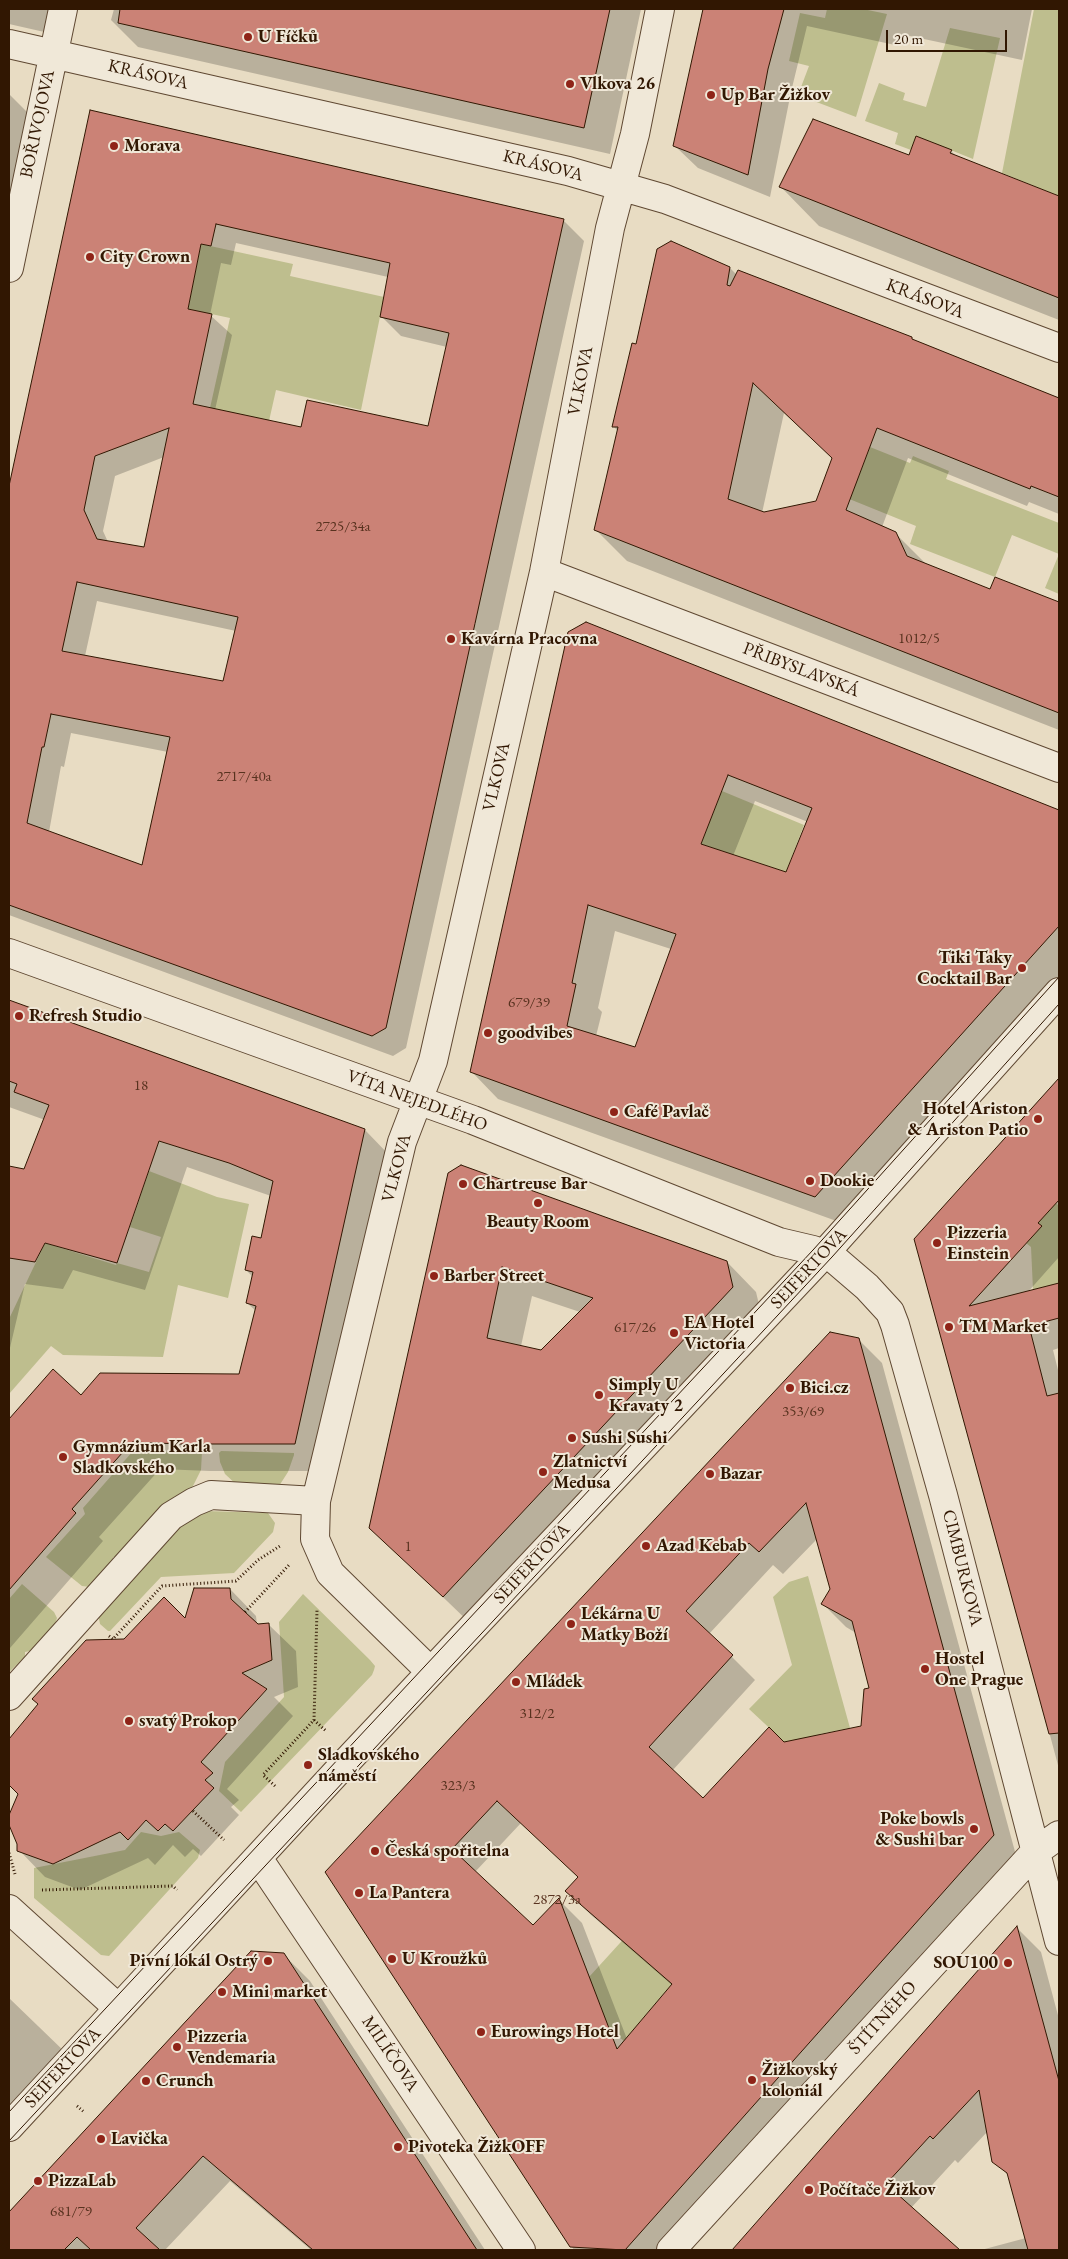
<!DOCTYPE html>
<html>
<head>
<meta charset="utf-8">
<style>
	body { margin:0 }
	#map { position:relative; width:1068px; height:2259px; overflow:hidden; background:#e8dcc3; font-family:"EB Garamond",serif }
	canvas { display:block }
	.frame { position:absolute; inset:0; border:10px solid #311702; pointer-events:none }
	.scale { position:absolute; left:886px; top:30px; width:121px; height:22px; box-sizing:border-box; border:2px solid #311702; border-top:0; padding-left:6px; font-size:15px; line-height:18px; white-space:nowrap; color:#311702; -webkit-text-stroke:4px #f0e8d8; paint-order:stroke }
</style>
</head>
<body>
<div id="map">
<canvas width="1068" height="2259"></canvas>
<div class="frame"></div>
<div class="scale">20 m</div>
</div>
<script>
const c = document.querySelector('canvas').getContext('2d');
c.lineJoin = 'round';
function fill(path, color) { c.fillStyle = color; c.fill(path, 'evenodd'); }
const shape = rows => new Path2D(rows.map(r => 'M' + r).join(''));
function trace(path, color, width, dash) { c.strokeStyle = color; c.lineWidth = width; c.lineCap = dash ? 'butt' : 'round'; c.setLineDash(dash || []); c.stroke(path); }
function drawText(font, color, halo, rows, align = 'center') {
  c.font = font + ' "EB Garamond",serif'; c.lineWidth = 4; c.setLineDash([]); c.textBaseline = 'middle'; c.strokeStyle = halo; c.fillStyle = color; for (const [text, x, y, turn = 0] of rows) {
    c.save(); c.translate(x, y); c.rotate((+turn || 0) * Math.PI / 180); c.textAlign = isNaN(turn) ? turn : align; if (halo) c.strokeText(text, 0, 0); c.fillText(text, 0, 0); c.restore();
  }
}
const green = shape([
	[827,9,863,9,887,14,856,117,798,95,809,66,789,61,800,13,825,18],
	[1034,9,1059,9,1059,196,1002,173],
	[950,28,1000,38,973,159,916,136,911,150,895,144,898,133,865,121,879,83,905,93,903,100,926,107],
	[201,244,293,264,290,276,384,297,361,410,276,390,269,421,210,408,230,318,188,309],
	[870,447,910,463,913,456,949,471,946,479,1059,523,1059,594,1045,588,1059,554,1012,535,995,577,910,544,916,526,832,492,859,476],
	[722,791,804,825,786,872,701,844],
	[149,1171,217,1197,249,1204,228,1298,178,1285,163,1357,63,1355,51,1346,9,1394,9,1319,45,1243,9,1239,9,1211,19,1183,45,1243,116,1265,117,1263,149,1272,161,1237,130,1227],
	[1053,1200,1059,1206,1059,1283,1033,1290,1031,1247,1026,1243,1041,1226,1035,1220],
	[133,1451,202,1452,201,1470,191,1490,118,1557,113,1557,113,1562,90,1587,82,1586,46,1557,85,1514,83,1508],
	[221,1451,294,1453,294,1455,288,1472,279,1486,239,1487,225,1474,220,1462,219,1453],
	[206,1511,268,1513,275,1523,273,1532,234,1573,161,1577,110,1631,108,1631,100,1624,98,1614,186,1518],
	[808,1576,850,1728,820,1734,794,1751,749,1709,792,1665,773,1597,789,1582],
	[22,1584,54,1612,57,1618,55,1624,30,1651,25,1652,25,1657,9,1672,9,1599],
	[303,1594,370,1660,375,1666,374,1670,372,1675,241,1812,219,1791,225,1762,284,1697,279,1622],
	[141,1832,161,1836,179,1832,200,1850,198,1858,109,1956,101,1955,34,1898,34,1868,125,1850],
	[660,1899,672,1984,624,2041,607,2027,589,1977]
]);
const shadow = shape([
	[9,9,68,9,62,36,9,24],
	[114,9,641,9,610,154,138,47,111,20],
	[704,9,1032,9,1022,60,910,36,895,45,807,26,791,92,770,197,698,168,675,146],
	[9,94,30,115,9,211],
	[91,112,564,221,584,241,406,1048,393,1056,9,915,9,495],
	[236,243,388,277,381,316,401,336,447,347,429,428,302,429,215,410,232,335,210,315,221,263,231,265],
	[164,457,145,549,108,542,103,531,115,476],
	[97,601,236,631,224,683,85,656],
	[71,733,168,752,143,866,49,832,61,766,64,767],
	[951,151,956,156,1059,197,1059,320,819,226,781,187,910,157],
	[730,268,737,275,739,271,1059,398,1059,514,1029,502,1027,506,908,458,882,527,895,533,927,565,991,590,996,578,1059,603,1059,730,627,561,596,530,618,431,614,427,633,344,637,345],
	[784,413,833,459,817,502,762,513],
	[586,623,1059,812,1059,982,842,1223,498,1099,472,1072],
	[755,801,808,822,787,873,733,856],
	[615,931,671,949,636,1049,596,1036,602,1012,598,1008],
	[9,1002,365,1130,392,1158,322,1471,210,1471,160,1469,99,1537,103,1541,10,1648,9,1479,13,1475,9,1471,9,1421,53,1371,81,1397,240,1375,256,1311,247,1303,253,1277,246,1270,262,1240,271,1196,187,1167,145,1290,73,1270,63,1289,25,1284,9,1352,9,1167,25,1170,45,1120,9,1107],
	[1059,1079,1059,1257,1027,1293,1059,1284,1059,1348,1053,1350,1059,1374,1059,1769,983,1484,915,1239],
	[449,1173,727,1262,756,1292,762,1317,473,1626,371,1528],
	[532,1296,580,1312,541,1351,521,1346],
	[859,1340,882,1363,1017,1859,669,2250,574,2250,327,1873],
	[817,1539,831,1589,823,1604,846,1627,856,1633,870,1689,862,1727,783,1743,703,1800,672,1771,755,1680,709,1634,773,1565,783,1574],
	[521,1823,579,1878,567,1891,590,1914,673,1986,627,2039,582,1923,559,1900,533,1927,475,1872],
	[230,1589,256,1616,257,1625,269,1625,296,1651,298,1687,274,1697,293,1716,227,1789,239,1800,231,1807,239,1815,201,1856,193,1849,185,1857,173,1845,155,1865,148,1858,80,1890,45,1877,19,1850,19,1843,9,1822,20,1794,9,1783,9,1741,39,1704,124,1641,186,1621],
	[1017,1928,1041,1952,1059,2019,1059,2250,733,2250],
	[988,2131,994,2161,1010,2177,1026,2238,981,2250,957,2249,911,2208,955,2160,958,2163],
	[251,1952,283,1954,310,1981,485,2250,311,2250,230,2181,165,2250,9,2250,9,2213],
	[9,1998,67,2054,9,2117]
]);
const building = shape([
	[120,9,610,9,584,128,118,23,120,9],
	[703,9,784,9,768,69,748,175,673,146,703,9],
	[90,110,564,219,386,1028,372,1036,9,905,9,486,90,110],
	[216,224,390,263,380,317,449,333,428,426,307,400,301,427,193,404,212,314,188,309,201,244,211,246,216,224],
	[169,428,144,547,97,539,84,510,95,456,169,428],
	[77,582,238,617,223,681,62,651,77,582],
	[51,714,170,737,142,865,27,823,42,747,44,747,51,714],
	[813,119,909,155,916,136,952,150,950,153,1059,196,1059,298,779,187,813,119],
	[671,241,730,267,727,285,730,286,738,270,912,337,912,339,1059,398,1059,497,1031,486,1030,489,877,428,846,510,896,532,907,556,990,589,995,577,1059,602,1059,713,594,530,618,427,612,427,632,343,636,344,657,249,671,241],
	[753,383,832,458,816,501,764,512,728,499,753,383],
	[586,622,1059,810,1059,926,815,1197,470,1072,568,632,586,622],
	[728,775,812,808,786,872,701,844,728,775],
	[588,905,676,934,635,1047,567,1026,576,984,572,983,588,905],
	[9,1000,365,1129,295,1444,181,1444,132,1442,72,1509,76,1513,9,1590,9,1419,53,1369,81,1395,100,1373,239,1374,256,1306,246,1303,253,1272,245,1270,252,1236,261,1238,273,1181,229,1163,159,1141,117,1263,45,1243,35,1262,9,1258,9,1166,24,1169,49,1105,14,1092,17,1084,9,1081,9,1000],
	[1059,1078,1059,1200,1038,1223,1042,1226,969,1306,1059,1283,1059,1318,1029,1326,1047,1396,1059,1393,1059,1733,1049,1734,914,1239,1059,1078],
	[461,1165,727,1261,733,1287,443,1597,369,1528,448,1173,461,1165],
	[502,1267,593,1298,541,1350,487,1338,502,1267],
	[830,1332,859,1338,994,1835,625,2250,570,2247,325,1872,830,1332],
	[806,1503,830,1589,821,1604,852,1621,869,1688,864,1689,861,1726,784,1742,769,1727,703,1798,649,1747,733,1655,686,1611,749,1543,759,1552,806,1503],
	[497,1801,578,1877,565,1891,672,1984,617,2049,559,1898,533,1925,452,1849,497,1801],
	[194,1588,230,1588,231,1599,245,1612,258,1624,269,1623,272,1660,242,1673,267,1689,201,1762,213,1773,205,1780,214,1788,173,1831,165,1824,158,1831,146,1820,128,1840,120,1832,53,1864,17,1851,17,1844,9,1825,9,1815,18,1794,9,1785,9,1739,38,1704,32,1699,86,1640,124,1639,164,1597,185,1618,194,1588],
	[1017,1926,1059,2081,1059,2250,1028,2250,1007,2173,992,2162,979,2090,933,2139,930,2136,886,2184,960,2250,732,2250,1017,1926],
	[251,1951,284,1953,477,2250,313,2250,203,2156,136,2228,160,2250,91,2250,77,2237,64,2250,9,2250,9,2212,251,1951]
]);
const path = shape([
	[245,1612,289,1565],
	[109,1636,113,1639,162,1586,236,1581,258,1560,280,1546],
	[314,1720,326,1731],
	[275,1786,263,1775,314,1720,317,1610],
	[193,1811,224,1840],
	[9,1853,15,1874],
	[42,1890,173,1886,177,1890],
	[77,2106,84,2112]
]);
const minor = shape([
	[9,44,568,171,665,199,1059,348],
	[9,268,63,9],
	[544,572,1059,768],
	[9,953,473,1120,779,1242,813,1250,832,1257,867,1287,890,1312,895,1325,943,1495,1059,1941],
	[431,1672,330,1573,315,1539,316,1501,402,1142,433,1061,544,572,610,228,635,134,660,9],
	[9,1696,171,1516,194,1502,211,1495,316,1501],
	[258,1858,521,2250],
	[9,1909,118,2008],
	[9,2127,348,1760,824,1254,1059,992],
	[671,2250,1035,1852,1059,1835]
]);
const tram = shape([
	[9,2112,813,1250,1059,977],
	[9,2141,832,1257,1059,1004]
]);
const markers = [
	[248,37,5,"#8f2418"],
	[570,84,5,"#8f2418"],
	[711,95,5,"#8f2418"],
	[114,146,5,"#8f2418"],
	[90,257,5,"#8f2418"],
	[451,639,5,"#8f2418"],
	[1022,968,5,"#8f2418"],
	[19,1016,5,"#8f2418"],
	[488,1033,5,"#8f2418"],
	[614,1112,5,"#8f2418"],
	[1038,1119,5,"#8f2418"],
	[810,1181,5,"#8f2418"],
	[463,1184,5,"#8f2418"],
	[538,1203,5,"#8f2418"],
	[937,1243,5,"#8f2418"],
	[434,1276,5,"#8f2418"],
	[949,1327,5,"#8f2418"],
	[674,1333,5,"#8f2418"],
	[790,1388,5,"#8f2418"],
	[599,1395,5,"#8f2418"],
	[572,1438,5,"#8f2418"],
	[63,1457,5,"#8f2418"],
	[543,1472,5,"#8f2418"],
	[710,1474,5,"#8f2418"],
	[646,1546,5,"#8f2418"],
	[571,1624,5,"#8f2418"],
	[925,1669,5,"#8f2418"],
	[516,1682,5,"#8f2418"],
	[129,1721,5,"#8f2418"],
	[308,1765,5,"#8f2418"],
	[974,1829,5,"#8f2418"],
	[375,1851,5,"#8f2418"],
	[359,1893,5,"#8f2418"],
	[392,1959,5,"#8f2418"],
	[268,1961,5,"#8f2418"],
	[1008,1963,5,"#8f2418"],
	[222,1992,5,"#8f2418"],
	[481,2032,5,"#8f2418"],
	[177,2047,5,"#8f2418"],
	[752,2080,5,"#8f2418"],
	[146,2081,5,"#8f2418"],
	[101,2139,5,"#8f2418"],
	[398,2147,5,"#8f2418"],
	[38,2181,5,"#8f2418"],
	[809,2190,5,"#8f2418"]
];
const numberNames = [
	["2725/34a",343,527],
	["1012/5",919,639],
	["2717/40a",244,777],
	["679/39",529,1003],
	["18",141,1086],
	["617/26",635,1328],
	["353/69",803,1412],
	["1",408,1547],
	["312/2",537,1714],
	["323/3",458,1786],
	["2872/3a",557,1900],
	["681/79",71,2212]
];
const poiNames = [
	["U Fíčků",258,37],
	["Vlkova 26",580,84],
	["Up Bar Žižkov",721,95],
	["Morava",124,146],
	["City Crown",100,257],
	["Kavárna Pracovna",461,639],
	["Tiki Taky",1012,958,"right"],
	["Cocktail Bar",1012,979,"right"],
	["Refresh Studio",29,1016],
	["goodvibes",498,1033],
	["Hotel Ariston",1028,1109,"right"],
	["& Ariston Patio",1028,1130,"right"],
	["Café Pavlač",624,1112],
	["Dookie",820,1181],
	["Chartreuse Bar",473,1184],
	["Beauty Room",538,1222,"center"],
	["Pizzeria",947,1233],
	["Einstein",947,1254],
	["Barber Street",444,1276],
	["EA Hotel",684,1323],
	["Victoria",684,1344],
	["TM Market",959,1327],
	["Simply U",609,1385],
	["Kravaty 2",609,1406],
	["Bici.cz",800,1388],
	["Sushi Sushi",582,1438],
	["Gymnázium Karla",73,1447],
	["Sladkovského",73,1468],
	["Zlatnictví",553,1462],
	["Medusa",553,1483],
	["Bazar",720,1474],
	["Azad Kebab",656,1546],
	["Lékárna U",581,1614],
	["Matky Boží",581,1635],
	["Hostel",935,1659],
	["One Prague",935,1680],
	["Mládek",526,1682],
	["svatý Prokop",139,1721],
	["Sladkovského",318,1755],
	["náměstí",318,1776],
	["Poke bowls",964,1819,"right"],
	["& Sushi bar",964,1840,"right"],
	["Česká spořitelna",385,1851],
	["La Pantera",369,1893],
	["U Kroužků",402,1959],
	["Pivní lokál Ostrý",258,1961,"right"],
	["SOU100",998,1963,"right"],
	["Mini market",232,1992],
	["Eurowings Hotel",491,2032],
	["Pizzeria",187,2037],
	["Vendemaria",187,2058],
	["Žižkovský",762,2070],
	["koloniál",762,2091],
	["Crunch",156,2081],
	["Lavička",111,2139],
	["Pivoteka ŽižkOFF",408,2147],
	["PizzaLab",48,2181],
	["Počítače Žižkov",819,2190]
];
const streetNames = [
	["KRÁSOVA",148,75,13],
	["BOŘIVOJOVA",38,124,-78],
	["KRÁSOVA",543,166,14],
	["KRÁSOVA",925,299,21],
	["VLKOVA",581,381,-79],
	["PŘIBYSLAVSKÁ",801,670,21],
	["VLKOVA",497,777,-77],
	["VÍTA NEJEDLÉHO",417,1101,20],
	["VLKOVA",397,1168,-75],
	["SEIFERTOVA",809,1269,-47],
	["SEIFERTOVA",532,1564,-47],
	["CIMBURKOVA",962,1568,76],
	["ŠTÍTNÉHO",883,2018,-48],
	["MILÍČOVA",390,2054,56],
	["SEIFERTOVA",63,2068,-47]
];
fill(green, '#bebe8e');
fill(shadow, '#0003');
fill(building, '#cb8276');
trace(building, '#311702', 1);
trace(minor, '#5f4832', 30);
trace(path, '#311702', 3, [1, 2.5]);
trace(minor, '#f0e8d8', 28);
trace(tram, '#311702', 1);
for (const [x, y, r, color] of markers) { const dot = new Path2D(); dot.arc(x, y, r, 0, 2 * Math.PI); c.fillStyle = color; c.fill(dot); trace(dot, '#f0e8d8', 2); }
drawText('15px', '#58321f', null, numberNames);
drawText('bold 18px', '#311702', '#f0e8d8', poiNames, 'left');
drawText('18px', '#311702', '#f0e8d8', streetNames);
</script>
</body>
</html>
